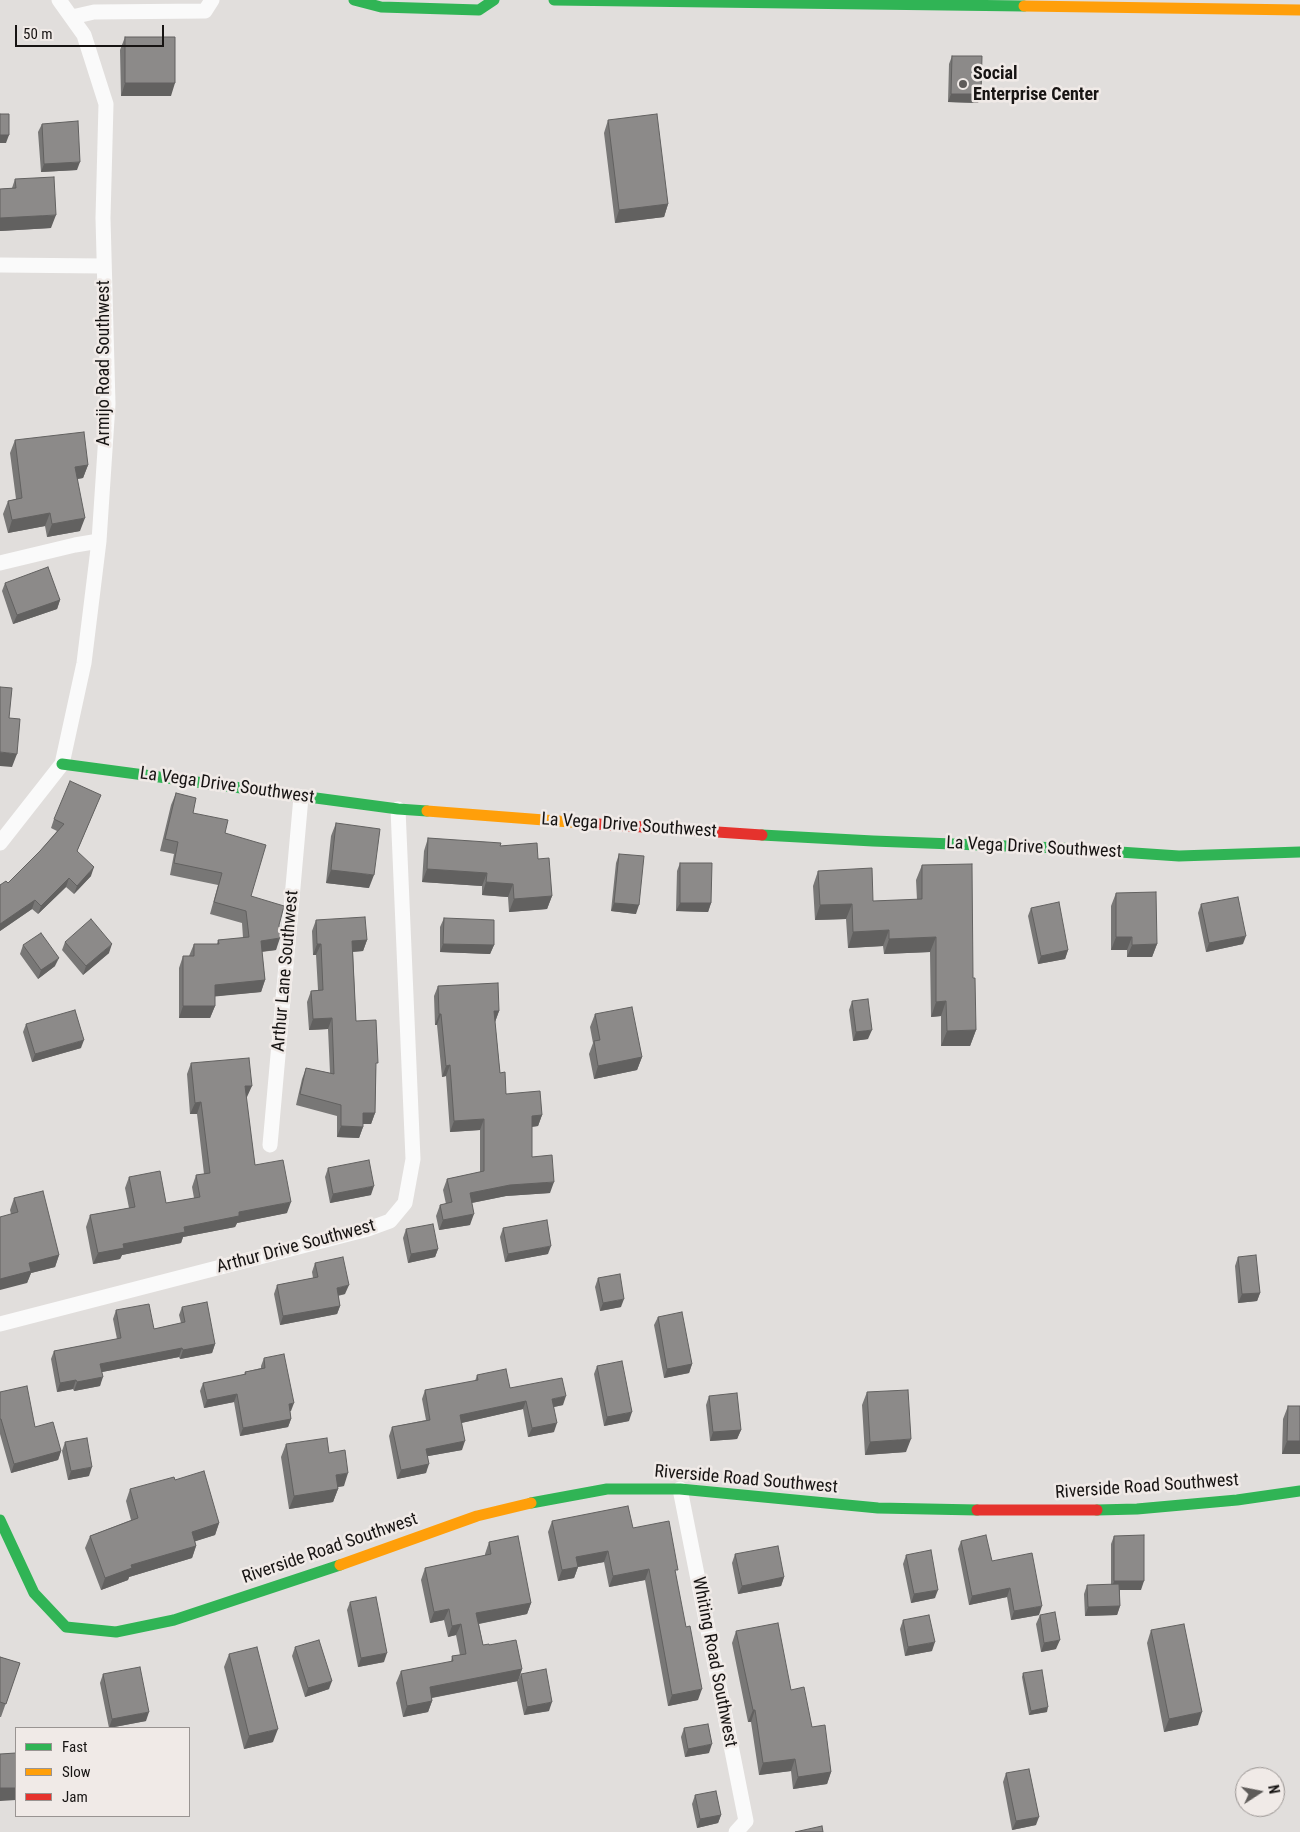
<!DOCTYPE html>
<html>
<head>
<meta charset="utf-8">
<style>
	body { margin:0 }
	#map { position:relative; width:1300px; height:1832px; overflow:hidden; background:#e1dedc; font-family:"Roboto Condensed",sans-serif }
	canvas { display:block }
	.legend { position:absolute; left:15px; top:1727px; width:175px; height:90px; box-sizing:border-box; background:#f0eae7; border:1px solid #999492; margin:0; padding:6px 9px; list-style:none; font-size:15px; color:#171413 }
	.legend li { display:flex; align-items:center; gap:10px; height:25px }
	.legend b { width:25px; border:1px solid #999492 }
	.north { position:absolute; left:1235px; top:1767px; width:50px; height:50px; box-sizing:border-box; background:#f0eae7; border:1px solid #999492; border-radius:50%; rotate:79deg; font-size:14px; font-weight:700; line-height:20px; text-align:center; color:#171413 }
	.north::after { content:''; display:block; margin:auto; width:18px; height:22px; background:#5e5b59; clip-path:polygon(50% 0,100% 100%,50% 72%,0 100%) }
	.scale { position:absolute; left:15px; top:25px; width:149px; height:22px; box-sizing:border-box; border:2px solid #171413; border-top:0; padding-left:6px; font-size:15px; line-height:18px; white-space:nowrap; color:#171413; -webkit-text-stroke:4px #f0eae7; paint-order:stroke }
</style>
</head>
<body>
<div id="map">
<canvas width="1300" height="1832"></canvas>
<ul class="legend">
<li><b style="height:6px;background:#30b455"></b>Fast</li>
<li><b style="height:6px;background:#ff9f0a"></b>Slow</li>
<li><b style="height:6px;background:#e5322d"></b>Jam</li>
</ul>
<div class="north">N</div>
<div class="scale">50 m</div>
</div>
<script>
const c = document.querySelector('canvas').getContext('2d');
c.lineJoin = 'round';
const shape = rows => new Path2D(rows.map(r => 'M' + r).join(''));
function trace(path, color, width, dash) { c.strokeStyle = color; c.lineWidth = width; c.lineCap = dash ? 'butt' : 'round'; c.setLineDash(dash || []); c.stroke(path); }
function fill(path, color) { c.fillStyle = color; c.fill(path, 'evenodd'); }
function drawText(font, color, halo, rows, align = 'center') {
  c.font = font + ' "Roboto Condensed",sans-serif'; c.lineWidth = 5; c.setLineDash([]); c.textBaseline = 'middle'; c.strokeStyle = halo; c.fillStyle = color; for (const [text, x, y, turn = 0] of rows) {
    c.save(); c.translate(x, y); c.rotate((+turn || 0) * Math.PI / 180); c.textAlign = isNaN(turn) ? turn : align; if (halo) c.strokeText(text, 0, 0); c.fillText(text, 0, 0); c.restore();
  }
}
const street = shape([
	[72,17,94,12,205,11,212,0],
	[0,265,103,266],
	[0,563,75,545,99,541],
	[0,843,62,764,84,663,99,541,108,404,103,218,106,104,84,35,59,0],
	[270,1145,301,797],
	[0,1324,368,1229,390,1221,405,1203,413,1159,398,809],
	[680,1489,746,1821,736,1832]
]);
const fast = shape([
	[354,0,381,7,479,10,494,0],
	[554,0,1024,6],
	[62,764,398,809,427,811],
	[762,835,873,841,1060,848,1179,856,1300,852],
	[531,1503,607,1489,680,1489,878,1508,977,1510],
	[1097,1510,1137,1509,1237,1500,1300,1491],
	[0,1520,34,1593,66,1627,116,1632,174,1620,340,1565]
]);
const slow = shape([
	[1024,6,1300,10],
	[427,811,583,823],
	[340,1565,477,1516,531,1503]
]);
const jam = shape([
	[583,823,762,835],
	[977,1510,1097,1510]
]);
const wall = shape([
	[125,37,171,96,121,96,120,50],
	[952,56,981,94,978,103,948,102,949,64],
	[608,120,668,204,664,217,615,223,604,133],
	[42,124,77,170,41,172,38,132],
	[15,179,51,228,0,231,0,189,12,188],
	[15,440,88,465,83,478,77,479,80,531,47,537,45,526,8,533,3,514,8,501,16,499,10,453],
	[5,583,60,600,57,609,13,624,2,591],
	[176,793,193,813,225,833,251,896,279,925,276,950,262,952,265,980,261,992,215,996,215,1006,210,1018,179,1018,179,968,183,956,189,956,194,944,217,944,218,940,243,938,242,923,210,914,218,885,170,875,174,854,160,851,171,805],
	[97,804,77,851,91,876,74,894,66,887,38,914,32,909,0,931,0,885,8,883,40,851,57,831,51,828,54,819],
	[336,823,369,888,326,883,331,836],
	[428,838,500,846,538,859,552,896,547,909,509,912,508,897,482,895,482,886,422,882,424,851],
	[619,854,636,914,611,911,616,863],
	[680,863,711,903,708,912,676,911,677,871],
	[922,865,973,978,976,1030,970,1046,941,1046,941,1016,931,1017,930,952,884,954,883,946,848,948,846,919,815,920,813,886,818,871,873,901,917,900,916,880],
	[1116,893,1157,944,1152,957,1127,957,1127,950,1111,950,1111,906],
	[1201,904,1243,944,1206,952,1198,913],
	[1031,908,1068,950,1065,959,1038,964,1028,916],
	[444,918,494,945,490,954,440,952,440,927],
	[316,920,367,940,363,951,353,952,356,1021,376,1070,375,1113,371,1124,363,1124,363,1127,359,1138,337,1137,337,1116,296,1105,302,1079,306,1068,330,1073,328,1029,309,1030,307,1002,311,991,318,990,316,955,313,955,312,931],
	[65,942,109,953,83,975,62,950],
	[23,945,55,966,38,979,20,954],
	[438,986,499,1011,495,1022,500,1073,506,1094,542,1115,538,1126,532,1127,532,1157,550,1193,506,1196,472,1203,470,1225,439,1230,436,1216,440,1205,446,1204,443,1190,447,1179,480,1172,480,1130,450,1132,446,1076,442,1077,437,1025,435,1025,434,996],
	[852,1001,868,1039,853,1041,849,1010],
	[595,1014,642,1057,637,1070,594,1079,589,1054,593,1043,590,1027],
	[26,1024,81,1048,32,1062,23,1032],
	[191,1063,247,1097,246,1097,255,1165,287,1213,237,1223,235,1227,183,1237,181,1243,122,1255,120,1259,93,1264,86,1227,90,1215,129,1208,125,1188,129,1177,166,1203,194,1198,192,1187,196,1175,204,1174,197,1114,190,1114,187,1074],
	[328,1168,371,1195,330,1203,325,1177],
	[14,1198,59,1255,55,1267,31,1273,27,1283,10,1210],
	[503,1228,548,1254,505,1262,500,1237],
	[406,1229,438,1249,435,1257,408,1263,403,1238],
	[1238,1257,1260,1293,1257,1301,1238,1303,1235,1266],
	[315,1263,345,1294,338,1296,340,1306,337,1314,280,1325,274,1294,277,1285,313,1278,312,1272],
	[598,1278,621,1307,600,1311,595,1287],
	[182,1307,215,1344,212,1353,180,1359,179,1357,102,1372,100,1386,74,1391,73,1389,57,1392,51,1359,54,1351,117,1339,113,1319,116,1310,154,1329,181,1323,179,1315],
	[658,1317,692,1364,689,1373,664,1378,654,1325],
	[264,1358,291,1411,290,1411,291,1419,288,1427,240,1436,234,1402,204,1408,200,1391,203,1383,244,1375,245,1372,261,1368,261,1366],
	[597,1366,629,1421,604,1426,594,1374],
	[477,1375,510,1388,563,1405,554,1407,554,1432,528,1437,523,1409,461,1423,462,1450,428,1456,426,1473,397,1479,389,1436,392,1427,426,1420,422,1399,425,1390,475,1381],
	[0,1392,35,1427,61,1451,58,1460,11,1473,0,1434],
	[867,1392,906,1452,865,1455,862,1405],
	[709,1396,741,1430,737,1439,710,1441,706,1405],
	[1288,1406,1300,1406,1300,1454,1282,1454,1283,1419],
	[65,1442,89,1476,68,1480,62,1451],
	[286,1444,329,1453,344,1486,338,1487,338,1489,333,1502,289,1509,281,1457],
	[175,1480,219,1523,215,1535,195,1541,196,1546,192,1558,129,1577,128,1580,101,1590,85,1548,90,1536,131,1520,126,1501,130,1489],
	[552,1521,633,1528,676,1576,698,1700,668,1706,645,1580,609,1587,604,1562,578,1567,574,1578,558,1581,548,1532],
	[1114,1536,1141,1590,1120,1590,1120,1606,1117,1615,1085,1616,1084,1594,1087,1585,1111,1585,1111,1544],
	[961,1541,992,1561,1039,1615,1011,1620,1007,1597,969,1605,958,1549],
	[489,1542,531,1603,527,1614,479,1624,483,1645,489,1645,522,1669,518,1681,432,1698,432,1701,428,1712,403,1717,396,1683,401,1671,451,1662,452,1656,460,1655,456,1635,448,1637,444,1620,430,1623,421,1580,425,1568,485,1556,485,1554],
	[735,1554,784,1577,781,1586,738,1594,732,1563],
	[906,1555,935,1598,911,1603,903,1564],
	[350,1602,384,1662,358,1667,347,1610],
	[1040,1615,1056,1649,1041,1652,1036,1624],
	[903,1620,932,1651,905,1656,900,1629],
	[1151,1630,1198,1725,1164,1732,1147,1643],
	[736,1631,791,1690,812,1727,831,1772,827,1784,793,1789,791,1771,759,1775,751,1722,748,1722,732,1643],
	[295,1647,329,1689,305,1697,292,1656],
	[229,1654,273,1742,244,1749,224,1667],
	[0,1657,20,1663,1,1717,0,1717],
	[1023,1673,1047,1712,1029,1715,1022,1677],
	[103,1674,146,1721,109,1728,100,1683],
	[521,1674,549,1711,524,1715,517,1682],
	[684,1728,709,1753,685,1757,681,1737],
	[1006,1773,1036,1825,1012,1830,1003,1782],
	[695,1795,721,1815,718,1823,697,1828,692,1804]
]);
const shadedWall = shape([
	[125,83,175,83,171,96,121,96],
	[951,94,981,94,978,103,948,102],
	[0,135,9,135,6,143,0,143],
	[80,162,77,170,41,172,44,164],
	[668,204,664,217,615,223,619,210],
	[56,215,51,228,0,231,0,218],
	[88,465,83,478,70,480,75,467],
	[50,513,45,526,8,533,12,520],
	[85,518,80,531,47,537,52,524],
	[60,600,57,609,13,624,17,615],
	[0,752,17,754,12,767,0,766],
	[101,795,97,804,73,859,77,851],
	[94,867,91,876,74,894,77,886],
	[427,869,487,873,482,886,422,882],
	[331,870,374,875,369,888,326,883],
	[69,878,66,887,38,914,41,906],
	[486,882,513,884,508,897,482,895],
	[552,896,547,909,509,912,514,899],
	[35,900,32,909,0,931,0,924],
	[614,903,639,905,636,914,611,911],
	[680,903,711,903,708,912,676,911],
	[852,904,846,919,815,920,820,905],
	[889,930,883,946,848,948,853,932],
	[1246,936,1243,944,1206,952,1209,943],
	[936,937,930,952,884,954,889,939],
	[1116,937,1132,937,1127,950,1111,950],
	[280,938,276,950,257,952,261,941],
	[367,940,363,951,348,952,352,941],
	[112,944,109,953,83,975,86,966],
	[317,944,321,944,316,955,313,955],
	[443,944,494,945,490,954,440,952],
	[1157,944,1152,957,1127,957,1132,945],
	[1068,950,1065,959,1038,964,1041,956],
	[59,958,55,966,38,979,41,970],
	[265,980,261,992,210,997,215,985],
	[946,1001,941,1016,931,1017,936,1002],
	[183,1006,215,1006,210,1018,179,1018],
	[494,1011,499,1011,495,1022,490,1022],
	[439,1014,441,1014,437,1025,435,1025],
	[332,1018,328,1029,309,1030,313,1019],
	[872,1030,868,1039,853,1041,856,1032],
	[976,1030,970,1046,941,1046,947,1031],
	[84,1040,81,1048,32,1062,35,1054],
	[642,1057,637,1070,594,1079,598,1066],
	[450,1065,446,1076,442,1077,446,1066],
	[245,1086,252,1086,247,1097,241,1097],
	[201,1102,197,1114,190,1114,195,1103],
	[363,1113,375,1113,371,1124,359,1124],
	[542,1115,538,1126,528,1127,532,1116],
	[484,1119,480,1130,450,1132,454,1121],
	[341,1126,363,1127,359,1138,337,1137],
	[554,1182,550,1193,506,1196,466,1204,470,1193,510,1185],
	[374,1186,371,1195,330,1203,333,1194],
	[291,1202,287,1213,237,1223,235,1227,183,1237,181,1243,122,1255,120,1259,93,1264,98,1253,123,1244,239,1212],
	[474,1214,470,1225,439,1230,443,1220],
	[551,1246,548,1254,505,1262,508,1254],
	[438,1249,435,1257,408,1263,411,1254],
	[59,1255,55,1267,31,1273,27,1283,0,1290,0,1279,29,1263],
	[349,1285,345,1294,334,1296,337,1288],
	[1260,1293,1257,1301,1238,1303,1242,1294],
	[624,1299,621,1307,600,1311,603,1303],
	[340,1306,337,1314,280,1325,283,1316],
	[215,1344,212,1353,180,1359,183,1350],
	[182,1348,179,1357,97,1373,100,1364],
	[692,1364,689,1373,664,1378,667,1369],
	[103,1377,100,1386,74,1391,77,1382],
	[76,1380,73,1389,57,1392,60,1383],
	[237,1394,234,1402,204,1408,207,1400],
	[566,1396,563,1405,549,1408,552,1399],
	[526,1401,523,1409,457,1424,460,1415],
	[294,1403,291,1411,286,1412,289,1404],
	[632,1412,629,1421,604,1426,607,1417],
	[291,1419,288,1427,240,1436,243,1428],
	[557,1423,554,1432,528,1437,532,1428],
	[741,1430,737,1439,710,1441,713,1432],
	[911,1439,906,1452,865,1455,870,1442],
	[465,1441,462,1450,423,1457,426,1449],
	[1287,1441,1300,1441,1300,1454,1282,1454],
	[61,1451,58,1460,11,1473,14,1464],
	[429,1464,426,1473,397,1479,401,1470],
	[92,1467,89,1476,68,1480,71,1471],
	[348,1473,344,1486,331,1488,336,1475],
	[338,1489,333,1502,289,1509,294,1496],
	[219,1523,215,1535,187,1544,192,1532],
	[196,1546,192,1558,129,1577,128,1580,101,1590,105,1578,131,1565],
	[608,1551,604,1562,572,1568,576,1557],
	[578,1567,574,1578,558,1581,562,1570],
	[649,1569,645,1580,609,1587,613,1576],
	[784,1577,781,1586,738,1594,742,1586],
	[1114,1581,1144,1581,1141,1590,1111,1590],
	[1010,1588,1007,1597,969,1605,972,1596],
	[938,1590,935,1598,911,1603,914,1594],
	[531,1603,527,1614,472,1625,476,1613],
	[1042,1606,1039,1615,1011,1620,1014,1611],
	[1120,1606,1117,1615,1085,1616,1088,1607],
	[449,1609,444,1620,430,1623,434,1612],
	[461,1624,456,1635,448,1637,452,1626],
	[1060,1640,1056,1649,1041,1652,1044,1643],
	[935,1642,932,1651,905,1656,908,1647],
	[387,1653,384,1662,358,1667,361,1658],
	[522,1669,518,1681,425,1699,430,1687],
	[332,1681,329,1689,305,1697,308,1688],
	[702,1689,698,1700,668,1706,672,1695],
	[432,1701,428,1712,403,1717,407,1706],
	[552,1702,549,1711,524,1715,527,1707],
	[1048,1707,1047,1712,1029,1715,1031,1711],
	[753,1710,755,1710,751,1722,748,1722],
	[149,1712,146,1721,109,1728,112,1719],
	[1202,1712,1198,1725,1164,1732,1169,1719],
	[278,1729,273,1742,244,1749,249,1736],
	[712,1744,709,1753,685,1757,688,1749],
	[795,1759,791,1771,759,1775,763,1763],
	[831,1772,827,1784,793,1789,798,1777],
	[0,1788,16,1788,16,1800,0,1801],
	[721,1815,718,1823,697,1828,700,1819],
	[1039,1817,1036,1825,1012,1830,1016,1821]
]);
const building = shape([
	[125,37,175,37,175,83,125,83,125,37],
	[952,56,982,56,981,94,951,94,952,56],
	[0,114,9,114,9,135,0,135,0,114],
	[657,114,668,204,619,210,608,120,657,114],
	[78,121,80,162,44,164,42,124,78,121],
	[54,177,56,215,0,218,0,189,16,188,15,179,54,177],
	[84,432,88,465,75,467,85,518,52,524,50,513,12,520,8,501,22,498,15,440,84,432],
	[48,567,60,600,17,615,5,583,48,567],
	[0,687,12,688,9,718,20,719,17,754,0,752,0,687],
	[70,781,101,795,77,851,94,867,77,886,69,878,41,906,35,900,0,924,0,885,6,881,8,883,40,851,64,824,54,819,70,781],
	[176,793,196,798,193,813,228,820,225,833,266,845,251,896,284,906,279,925,280,938,261,941,265,980,215,985,215,1006,183,1006,183,956,194,956,194,944,219,944,218,940,249,937,246,911,214,902,222,873,174,863,178,842,165,839,176,793],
	[336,823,380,829,374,875,331,870,336,823],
	[428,838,501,843,500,846,537,843,538,859,549,858,552,896,514,899,513,884,486,882,487,873,427,869,428,838],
	[619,854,644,856,639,905,614,903,619,854],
	[680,863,712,863,711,903,680,903,680,863],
	[972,864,973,978,975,978,976,1030,947,1031,946,1001,936,1002,936,937,889,939,889,930,853,932,852,904,820,905,818,871,872,868,873,901,922,899,922,865,972,864],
	[1156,892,1157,944,1132,945,1132,937,1116,937,1116,893,1156,892],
	[1238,897,1246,936,1209,943,1201,904,1238,897],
	[1059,902,1068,950,1041,956,1031,908,1059,902],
	[365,917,367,940,352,941,356,1021,376,1020,378,1063,376,1063,375,1113,363,1113,363,1127,341,1126,341,1105,300,1094,306,1068,334,1074,332,1018,313,1019,311,991,323,990,321,944,317,944,316,920,365,917],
	[444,918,494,920,494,945,443,944,444,918],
	[91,919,112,944,86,966,65,942,91,919],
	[41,933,59,958,41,970,23,945,41,933],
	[498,983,499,1011,494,1011,500,1073,505,1072,506,1094,540,1091,542,1115,532,1116,532,1157,552,1155,554,1182,510,1185,470,1193,474,1214,443,1220,440,1205,452,1202,447,1179,484,1171,484,1119,454,1121,450,1065,446,1066,441,1014,439,1014,438,986,498,983],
	[868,999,872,1030,856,1032,852,1001,868,999],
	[632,1007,642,1057,598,1066,594,1041,600,1040,595,1014,632,1007],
	[75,1010,84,1040,35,1054,26,1024,75,1010],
	[249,1058,252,1086,245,1086,255,1165,283,1160,291,1202,239,1212,239,1216,184,1227,185,1232,123,1244,124,1248,98,1253,90,1215,135,1207,129,1177,160,1171,166,1203,200,1197,196,1175,210,1173,201,1102,195,1103,191,1063,249,1058],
	[369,1160,374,1186,333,1194,328,1168,369,1160],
	[43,1191,59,1255,29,1263,31,1271,0,1279,0,1217,18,1212,14,1198,43,1191],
	[547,1220,551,1246,508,1254,503,1228,547,1220],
	[433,1224,438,1249,411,1254,406,1229,433,1224],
	[1256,1255,1260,1293,1242,1294,1238,1257,1256,1255],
	[343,1257,349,1285,337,1288,340,1306,283,1316,277,1285,318,1277,315,1263,343,1257],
	[620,1274,624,1299,603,1303,598,1278,620,1274],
	[207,1302,215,1344,183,1350,182,1348,100,1364,103,1377,77,1382,76,1380,60,1383,54,1351,121,1338,116,1310,149,1304,154,1329,185,1322,182,1307,207,1302],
	[682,1312,692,1364,667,1369,658,1317,682,1312],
	[284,1354,294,1403,289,1404,291,1419,243,1428,237,1394,207,1400,203,1383,246,1374,245,1372,265,1368,264,1358,284,1354],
	[622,1361,632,1412,607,1417,597,1366,622,1361],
	[506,1369,510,1388,562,1378,566,1396,552,1399,557,1423,532,1428,526,1401,460,1415,465,1441,426,1449,429,1464,401,1470,392,1427,430,1420,425,1390,478,1380,477,1375,506,1369],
	[27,1386,35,1427,53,1422,61,1451,14,1464,1,1419,0,1419,0,1392,27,1386],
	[908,1390,911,1439,870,1442,867,1392,908,1390],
	[737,1393,741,1430,713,1432,709,1396,737,1393],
	[1288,1406,1300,1406,1300,1441,1287,1441,1288,1406],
	[87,1438,92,1467,71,1471,65,1442,87,1438],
	[327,1438,329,1453,345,1450,348,1473,336,1475,338,1489,294,1496,286,1444,327,1438],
	[204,1471,219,1523,192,1532,196,1546,131,1565,132,1568,105,1578,90,1536,138,1518,130,1489,174,1477,175,1480,204,1471],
	[628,1506,633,1528,669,1521,678,1570,675,1570,686,1627,690,1626,702,1689,672,1695,649,1569,613,1576,608,1551,576,1557,578,1567,562,1570,552,1521,628,1506],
	[986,1535,992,1561,1032,1553,1042,1606,1014,1611,1010,1588,972,1596,961,1541,986,1535],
	[1144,1535,1144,1581,1114,1581,1114,1536,1144,1535],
	[518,1536,531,1603,476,1613,483,1645,489,1644,489,1645,516,1640,522,1669,430,1687,432,1701,407,1706,401,1671,453,1661,452,1656,466,1654,461,1624,452,1626,449,1609,434,1612,425,1568,491,1554,489,1542,518,1536],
	[778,1546,784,1577,742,1586,735,1554,778,1546],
	[931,1550,938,1590,914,1594,906,1555,931,1550],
	[1119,1584,1120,1606,1088,1607,1087,1585,1119,1584],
	[376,1597,387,1653,361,1658,350,1602,376,1597],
	[1055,1612,1060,1640,1044,1643,1040,1615,1055,1612],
	[929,1615,935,1642,908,1647,903,1620,929,1615],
	[778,1623,791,1690,804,1687,812,1727,825,1725,831,1772,798,1777,795,1759,763,1763,755,1710,753,1710,736,1631,778,1623],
	[1184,1624,1202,1712,1169,1719,1151,1630,1184,1624],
	[319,1640,332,1681,308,1688,295,1647,319,1640],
	[257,1647,278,1729,249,1736,229,1654,257,1647],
	[0,1657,20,1663,6,1704,0,1702,0,1657],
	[140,1667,149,1712,112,1719,103,1674,140,1667],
	[546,1669,552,1702,527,1707,521,1674,546,1669],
	[1042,1670,1048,1707,1031,1711,1023,1673,1042,1670],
	[708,1724,712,1744,688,1749,684,1728,708,1724],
	[16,1753,16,1788,0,1788,0,1754,16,1753],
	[1029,1769,1039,1817,1016,1821,1006,1773,1029,1769],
	[716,1791,721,1815,700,1819,695,1795,716,1791],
	[822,1826,823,1832,795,1832,822,1826]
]);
const markers = [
	[963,84,5,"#5e5b59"]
];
const poiNames = [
	["Social",973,74],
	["Enterprise Center",973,95]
];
const streetNames = [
	["Armijo Road Southwest",104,363,-90],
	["La Vega Drive Southwest",227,786,8],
	["La Vega Drive Southwest",629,826,4],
	["La Vega Drive Southwest",1034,848,3],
	["Arthur Lane Southwest",286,971,-85],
	["Arthur Drive Southwest",296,1247,-15],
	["Riverside Road Southwest",746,1480,5],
	["Riverside Road Southwest",1147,1487,-4],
	["Riverside Road Southwest",330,1549,-19],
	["Whiting Road Southwest",714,1662,79]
];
trace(street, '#fafafa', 15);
trace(fast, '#30b455', 11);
trace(slow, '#ff9f0a', 11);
trace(jam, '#e5322d', 11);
fill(wall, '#787776');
fill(shadedWall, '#626160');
fill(building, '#8c8a89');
trace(building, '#626160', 1);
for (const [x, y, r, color] of markers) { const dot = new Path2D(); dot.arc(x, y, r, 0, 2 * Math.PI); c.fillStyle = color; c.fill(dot); trace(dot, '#f0eae7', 2); }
drawText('bold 18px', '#171413', '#f0eae7', poiNames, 'left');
drawText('18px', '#171413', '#f0eae7', streetNames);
</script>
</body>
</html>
